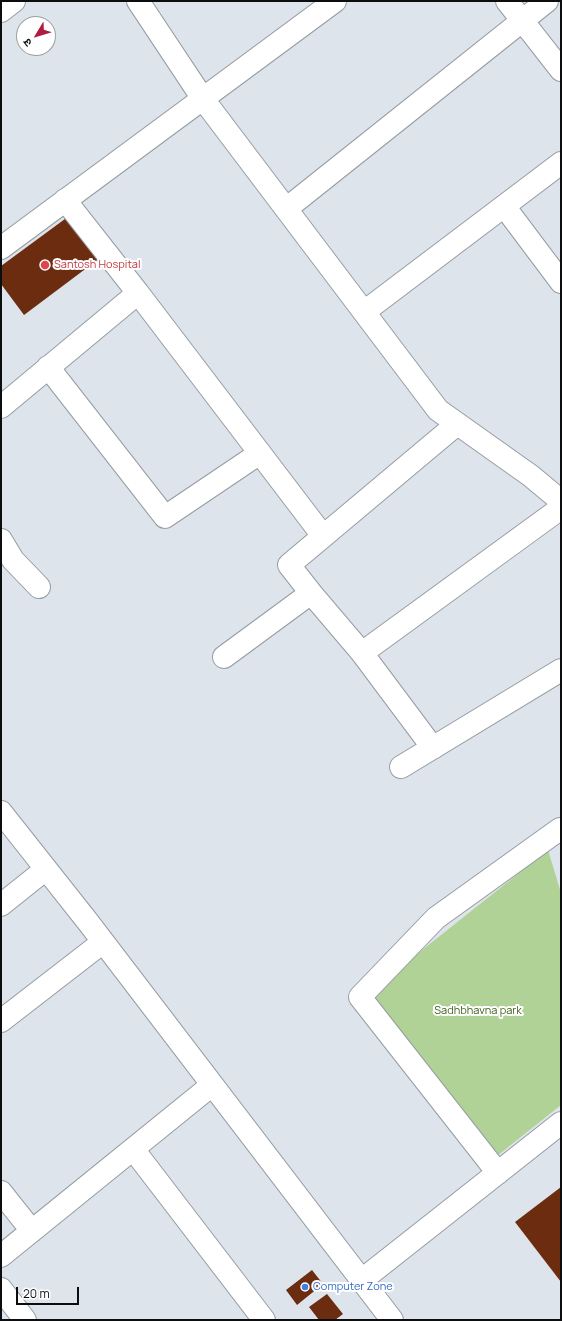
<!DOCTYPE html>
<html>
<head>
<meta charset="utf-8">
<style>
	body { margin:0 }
	#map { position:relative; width:562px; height:1321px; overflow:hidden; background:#dde4eb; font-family:Manrope,"Noto Sans Devanagari",sans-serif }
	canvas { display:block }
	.frame { position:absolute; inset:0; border:2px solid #0b0d0f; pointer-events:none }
	.north { position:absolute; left:16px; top:16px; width:40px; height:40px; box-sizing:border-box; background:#fff; border:1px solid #9d9e9f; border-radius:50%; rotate:232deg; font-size:11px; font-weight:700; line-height:16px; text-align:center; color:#0b0d0f }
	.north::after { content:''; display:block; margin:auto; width:14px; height:18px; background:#b01c3f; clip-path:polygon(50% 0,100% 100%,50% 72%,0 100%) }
	.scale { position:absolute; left:16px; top:1287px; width:63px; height:18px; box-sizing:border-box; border:2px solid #0b0d0f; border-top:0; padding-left:5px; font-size:12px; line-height:14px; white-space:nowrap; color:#0b0d0f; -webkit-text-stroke:3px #fff; paint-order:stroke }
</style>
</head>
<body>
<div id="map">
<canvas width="562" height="1321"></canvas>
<div class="frame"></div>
<div class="north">उ</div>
<div class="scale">20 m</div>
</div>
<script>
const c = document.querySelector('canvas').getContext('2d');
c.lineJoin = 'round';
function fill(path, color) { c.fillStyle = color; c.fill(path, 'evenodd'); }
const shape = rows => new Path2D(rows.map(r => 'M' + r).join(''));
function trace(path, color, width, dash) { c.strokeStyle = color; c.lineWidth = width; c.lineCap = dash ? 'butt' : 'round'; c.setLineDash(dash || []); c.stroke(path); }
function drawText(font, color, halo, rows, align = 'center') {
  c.font = font + ' Manrope,sans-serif'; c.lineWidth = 4; c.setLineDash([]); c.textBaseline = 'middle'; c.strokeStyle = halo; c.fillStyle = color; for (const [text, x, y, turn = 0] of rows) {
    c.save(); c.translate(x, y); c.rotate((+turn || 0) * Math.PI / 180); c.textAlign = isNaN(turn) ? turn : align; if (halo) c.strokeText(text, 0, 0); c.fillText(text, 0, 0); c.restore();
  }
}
const green = shape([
	[548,850,561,893,561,1105,492,1160,363,997]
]);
const building = shape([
	[69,216,100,258,24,315,1,284,1,266],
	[561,1187,561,1282,515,1222],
	[312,1270,323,1284,297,1305,286,1290],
	[327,1294,343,1314,335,1320,319,1320,309,1307]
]);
const minor = shape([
	[138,1,203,99,438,410,531,476,561,501],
	[507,1,561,70],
	[1,11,14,1],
	[65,200,138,293],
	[504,206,561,282],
	[286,209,547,1],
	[1,248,335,1],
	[364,312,561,163],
	[48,367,165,517,260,453],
	[1,407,138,293,323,536],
	[1,540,13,560,39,587],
	[311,593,289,565,457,424],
	[362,653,433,748],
	[224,657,311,593,362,653,561,508],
	[401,767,561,670],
	[1,812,88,922,392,1320],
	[1,905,46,869],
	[1,1021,103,942],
	[133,1149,264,1320],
	[498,1173,360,997,436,918,560,829,561,832],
	[1,1192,32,1231],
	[1,1256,212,1085],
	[362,1280,561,1123],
	[1,1289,25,1320]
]);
const markers = [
	[45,265,5,"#e0444e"],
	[305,1287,4,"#3f7fe0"]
];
const healthNames = [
	["Santosh Hospital",54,265]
];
const parkNames = [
	["Sadhbhavna park",478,1011]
];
const shopNames = [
	["Computer Zone",313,1287]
];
fill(green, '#b1d296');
fill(building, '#6b2c10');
trace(minor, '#969ca2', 24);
trace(minor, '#fff', 22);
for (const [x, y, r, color] of markers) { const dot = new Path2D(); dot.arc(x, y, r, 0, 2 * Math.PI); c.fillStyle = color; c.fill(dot); trace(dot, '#fff', 1.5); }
drawText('11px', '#be3a42', '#fff', healthNames, 'left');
drawText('11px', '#3e5f1b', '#fff', parkNames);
drawText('11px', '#366cbe', '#fff', shopNames, 'left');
</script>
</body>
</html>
